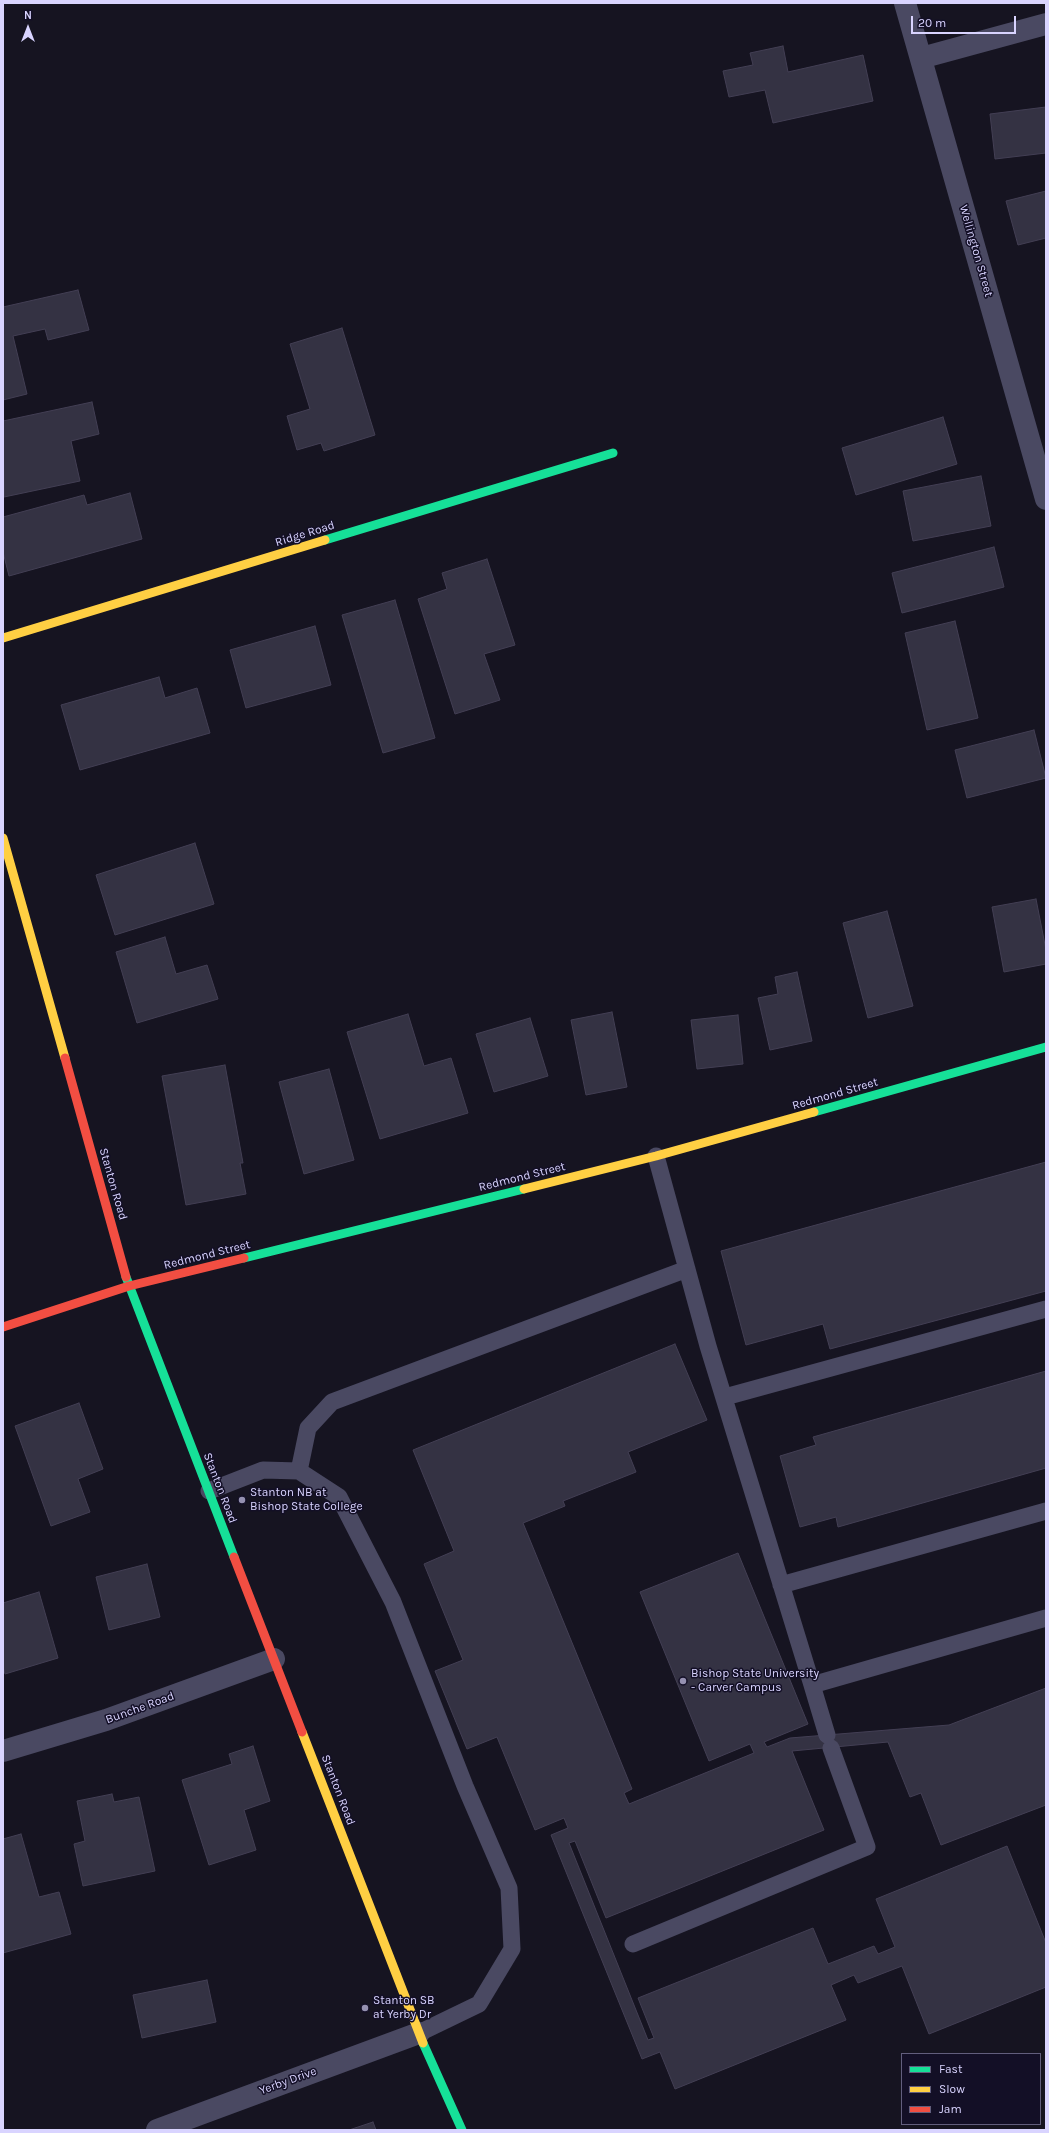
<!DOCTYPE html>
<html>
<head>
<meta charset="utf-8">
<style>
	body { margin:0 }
	#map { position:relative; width:1049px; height:2133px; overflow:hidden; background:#161421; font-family:Karla,sans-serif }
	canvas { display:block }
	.frame { position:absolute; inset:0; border:4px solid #d9d4ff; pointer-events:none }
	.legend { position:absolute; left:901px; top:2053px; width:140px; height:72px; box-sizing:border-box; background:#130f26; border:1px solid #625e7d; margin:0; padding:5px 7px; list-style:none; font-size:12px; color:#d9d4ff }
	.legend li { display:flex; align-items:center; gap:8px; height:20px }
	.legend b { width:20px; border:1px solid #625e7d }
	.north { position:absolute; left:8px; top:8px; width:40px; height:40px; -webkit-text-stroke:3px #130f26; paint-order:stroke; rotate:0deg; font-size:11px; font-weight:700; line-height:16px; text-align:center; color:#d9d4ff }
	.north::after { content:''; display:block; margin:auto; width:14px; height:18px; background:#d9d4ff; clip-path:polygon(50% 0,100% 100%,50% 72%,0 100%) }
	.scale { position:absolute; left:911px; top:16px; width:105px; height:18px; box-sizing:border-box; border:2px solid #d9d4ff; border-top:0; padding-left:5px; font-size:12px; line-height:14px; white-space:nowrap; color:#d9d4ff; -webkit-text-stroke:3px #130f26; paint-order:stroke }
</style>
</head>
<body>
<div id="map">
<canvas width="1049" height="2133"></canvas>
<div class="frame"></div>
<ul class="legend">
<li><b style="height:5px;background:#16e098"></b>Fast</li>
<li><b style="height:5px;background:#ffcf43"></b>Slow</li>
<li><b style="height:5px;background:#f24e42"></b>Jam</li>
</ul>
<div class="north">N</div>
<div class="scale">20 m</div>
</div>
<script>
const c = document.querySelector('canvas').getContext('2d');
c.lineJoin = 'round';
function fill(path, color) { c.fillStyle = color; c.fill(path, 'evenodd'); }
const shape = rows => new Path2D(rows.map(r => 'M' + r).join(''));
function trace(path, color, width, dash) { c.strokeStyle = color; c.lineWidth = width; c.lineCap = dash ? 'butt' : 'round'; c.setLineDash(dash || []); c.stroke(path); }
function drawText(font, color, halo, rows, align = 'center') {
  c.font = font + ' Karla,sans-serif'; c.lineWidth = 3; c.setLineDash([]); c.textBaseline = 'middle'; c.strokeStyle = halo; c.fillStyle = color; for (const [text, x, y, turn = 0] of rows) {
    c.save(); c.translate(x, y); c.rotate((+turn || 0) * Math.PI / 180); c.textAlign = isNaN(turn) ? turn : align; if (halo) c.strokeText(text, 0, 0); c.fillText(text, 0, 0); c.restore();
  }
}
const building = shape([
	[783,46,788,72,863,55,873,101,773,123,765,90,729,97,723,71,753,65,750,53,783,46],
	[1046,107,1046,153,995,159,990,114,1046,107],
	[1046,191,1046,238,1018,245,1006,201,1046,191],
	[78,290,89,330,48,340,45,329,13,336,27,394,3,400,3,307,78,290],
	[342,328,375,435,324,451,321,443,297,450,287,416,310,409,290,344,342,328],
	[92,402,99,434,71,441,80,481,4,497,3,421,92,402],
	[943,417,957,464,856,495,842,448,943,417],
	[981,476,991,526,913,541,903,491,981,476],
	[130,493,142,539,9,576,3,552,3,517,84,495,87,505,130,493],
	[994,547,1004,587,902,613,892,573,994,547],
	[487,559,515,645,484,654,500,700,455,714,418,599,447,589,442,573,487,559],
	[395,600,435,738,383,753,342,615,395,600],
	[955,621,978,718,927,730,905,633,955,621],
	[315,626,331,685,246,708,230,650,315,626],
	[159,677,165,698,197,688,210,733,80,770,61,705,159,677],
	[1034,730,1046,778,967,798,955,750,1034,730],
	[195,843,214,904,115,935,96,875,195,843],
	[1036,899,1046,950,1046,964,1004,972,992,907,1036,899],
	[887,911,913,1006,868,1018,843,923,887,911],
	[165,937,176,974,207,965,218,999,137,1023,116,952,165,937],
	[797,972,812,1041,770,1050,758,998,778,994,775,977,797,972],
	[612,1012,627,1087,586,1095,571,1020,612,1012],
	[408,1014,424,1066,451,1058,468,1113,380,1139,347,1032,408,1014],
	[738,1015,743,1064,697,1069,691,1020,738,1015],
	[530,1018,548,1076,494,1092,476,1034,530,1018],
	[225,1065,243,1163,240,1163,246,1194,186,1205,162,1076,225,1065],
	[329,1069,354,1160,304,1174,279,1082,329,1069],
	[1046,1162,1046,1291,830,1349,823,1324,746,1345,721,1251,1046,1162],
	[675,1344,707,1420,628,1452,636,1472,563,1501,565,1506,523,1523,632,1789,624,1793,629,1804,754,1753,750,1744,709,1761,640,1592,738,1553,808,1724,764,1742,767,1747,790,1738,949,1725,1046,1688,1046,1805,941,1845,921,1793,910,1797,888,1742,792,1751,824,1830,606,1918,575,1841,569,1843,648,2040,654,2038,638,1998,813,1928,828,1964,874,1946,878,1954,895,1947,876,1899,1007,1846,1046,1943,1046,1987,929,2034,902,1966,858,1983,854,1975,831,1985,846,2020,675,2089,660,2052,642,2059,551,1835,568,1828,564,1818,535,1830,497,1737,467,1749,435,1671,463,1660,424,1564,454,1551,413,1450,675,1344],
	[1046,1371,1046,1468,838,1527,836,1517,800,1527,780,1456,816,1445,813,1437,1046,1371],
	[79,1403,103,1469,78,1479,90,1512,51,1526,15,1426,79,1403],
	[147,1564,160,1617,109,1630,96,1577,147,1564],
	[39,1592,58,1658,5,1674,3,1667,3,1603,39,1592],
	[253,1746,270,1801,244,1810,256,1850,209,1865,182,1780,232,1764,229,1754,253,1746],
	[112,1794,114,1802,139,1797,155,1871,83,1886,74,1844,85,1841,77,1801,112,1794],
	[21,1834,39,1897,59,1892,71,1934,3,1953,3,1839,21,1834],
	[207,1980,216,2022,142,2038,133,1995,207,1980],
	[373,2122,376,2130,349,2130,373,2122]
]);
const lane = shape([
	[656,1156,708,1346,812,1685,1046,1618],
	[725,1397,1046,1309],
	[299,1471,308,1428,332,1402,687,1269],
	[209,1491,263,1470,299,1471,339,1497,393,1602,465,1786,509,1888,512,1949,479,2004,419,2033],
	[781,1585,1046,1511],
	[812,1685,827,1735],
	[633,1944,867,1847,831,1748]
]);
const street = shape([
	[905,3,1046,499],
	[921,58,1046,24],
	[3,1751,106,1720,274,1659],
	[157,2130,419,2033]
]);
const fast = shape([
	[325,540,613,453],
	[814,1112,1046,1047],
	[244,1258,524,1189],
	[126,1277,234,1557],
	[423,2043,462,2130]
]);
const slow = shape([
	[3,638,325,540],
	[3,838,65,1058],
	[524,1189,656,1156,814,1112],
	[302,1732,423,2043]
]);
const jam = shape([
	[65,1058,126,1277],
	[3,1327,129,1286,244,1258],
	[234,1557,302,1732]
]);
const markers = [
	[242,1500,4,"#9591b1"],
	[683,1681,4,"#9591b1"],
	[365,2008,4,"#9591b1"]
];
const streetNames = [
	["Wellington Street",976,251,74],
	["Ridge Road",305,534,-17],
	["Redmond Street",835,1094,-16],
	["Redmond Street",522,1177,-14],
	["Stanton Road",113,1184,74],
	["Redmond Street",207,1255,-14],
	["Stanton Road",220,1488,69],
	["Bunche Road",140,1708,-20],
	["Stanton Road",338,1790,69],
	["Yerby Drive",288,2081,-20]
];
const poiNames = [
	["Stanton NB at",250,1493],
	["Bishop State College",250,1507],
	["Bishop State University",691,1674],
	["- Carver Campus",691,1688],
	["Stanton SB",373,2001],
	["at Yerby Dr",373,2015]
];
fill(building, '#343243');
trace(building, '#433f54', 1);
trace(lane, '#4a4962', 17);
trace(street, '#4a4962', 22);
trace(fast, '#16e098', 9);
trace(slow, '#ffcf43', 9);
trace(jam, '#f24e42', 9);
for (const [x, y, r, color] of markers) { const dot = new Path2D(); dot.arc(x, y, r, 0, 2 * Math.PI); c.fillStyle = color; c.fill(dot); trace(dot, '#130f26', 1.5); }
drawText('12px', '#d9d4ff', '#130f26', streetNames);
drawText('12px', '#d9d4ff', '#130f26', poiNames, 'left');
</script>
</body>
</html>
